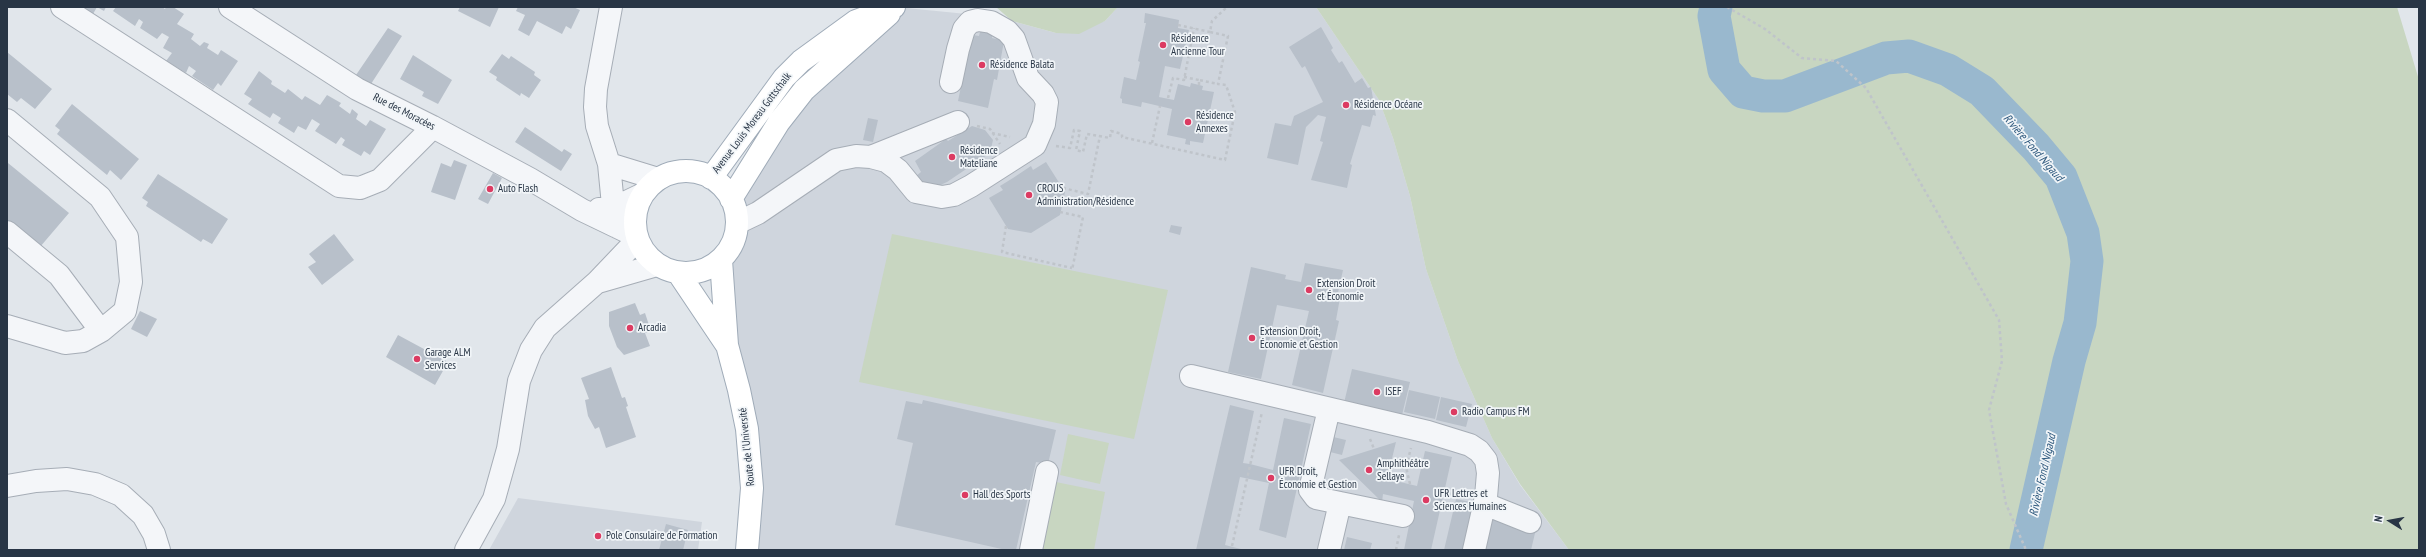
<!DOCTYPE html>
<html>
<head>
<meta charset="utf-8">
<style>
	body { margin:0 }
	#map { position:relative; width:2426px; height:557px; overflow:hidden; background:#e1e6eb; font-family:"PT Sans Narrow",sans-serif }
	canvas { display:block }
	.frame { position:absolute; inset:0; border:8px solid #283545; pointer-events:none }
	.north { position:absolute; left:2370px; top:501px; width:40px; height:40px; -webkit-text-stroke:3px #f1f5f8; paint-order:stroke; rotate:281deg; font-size:11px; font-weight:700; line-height:16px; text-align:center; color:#283545 }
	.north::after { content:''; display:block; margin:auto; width:14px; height:18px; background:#283545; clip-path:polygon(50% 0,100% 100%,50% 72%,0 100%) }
</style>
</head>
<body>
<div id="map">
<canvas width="2426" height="557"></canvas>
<div class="frame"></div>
<div class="north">N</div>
</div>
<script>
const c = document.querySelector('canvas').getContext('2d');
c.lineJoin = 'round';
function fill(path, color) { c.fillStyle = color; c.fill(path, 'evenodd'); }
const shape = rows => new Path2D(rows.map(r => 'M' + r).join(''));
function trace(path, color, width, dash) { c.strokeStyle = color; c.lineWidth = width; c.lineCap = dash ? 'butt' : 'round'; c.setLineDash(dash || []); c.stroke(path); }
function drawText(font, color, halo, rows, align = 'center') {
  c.font = font + ' "PT Sans Narrow",sans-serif'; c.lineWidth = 3.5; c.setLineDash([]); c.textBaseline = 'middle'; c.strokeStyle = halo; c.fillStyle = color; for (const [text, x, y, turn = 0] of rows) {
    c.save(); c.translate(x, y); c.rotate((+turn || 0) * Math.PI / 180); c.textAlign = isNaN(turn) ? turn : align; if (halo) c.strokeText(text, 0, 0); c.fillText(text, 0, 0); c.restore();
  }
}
const built = shape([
	[896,7,997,17,1056,33,1105,21,1118,7,1316,7,1379,100,1393,138,1410,196,1426,269,1458,361,1492,438,1520,485,1569,550,747,550,727,253,736,234,737,223,736,210,731,199,779,122],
	[518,498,702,522,698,550,489,550]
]);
const green = shape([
	[996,7,1118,7,1105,21,1079,34,1056,33,1012,21],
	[1316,7,2397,7,2419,80,2419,550,1569,550,1520,484,1492,438,1458,361,1426,269,1410,196,1393,138,1379,100],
	[892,234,1168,290,1134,439,859,382],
	[1068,434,1109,443,1100,484,1060,475],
	[1051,481,1105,492,1094,550,1037,550]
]);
const river = shape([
	[1716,7,1714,16,1724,70,1743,92,1763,96,1785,96,1886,58,1909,56,1948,70,1982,91,2036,147,2061,177,2083,233,2087,261,2080,323,2069,361,2026,550]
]);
const building = shape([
	[82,7,97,7,93,14],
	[97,7,106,7,104,11],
	[116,7,162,7,165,9,166,7,173,7,184,14,177,24,194,34,191,39,200,46,204,42,209,44,207,48,218,55,221,50,238,61,221,86,218,83,213,90,192,76,196,71,189,66,186,73,166,61,172,53,163,48,169,37,162,33,157,39,140,28,143,22,139,19,135,26,113,11],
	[460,7,499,7,490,27,458,11],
	[518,7,573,7,580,10,571,29,566,26,562,34,537,21,529,36,518,30,525,15,516,11],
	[1145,13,1179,20,1178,28,1189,30,1180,69,1165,66,1159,97,1174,100,1178,84,1190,87,1191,83,1203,86,1202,90,1214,92,1203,143,1190,141,1190,145,1185,144,1186,139,1167,135,1172,109,1142,102,1141,107,1122,103,1122,99,1120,98,1124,77,1136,80,1140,62,1138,61,1146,23,1144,23],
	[1321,27,1333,48,1331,50,1339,63,1342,61,1355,83,1362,78,1368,88,1371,87,1376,116,1373,115,1370,127,1362,125,1350,164,1352,165,1347,188,1311,180,1323,142,1320,141,1326,117,1318,115,1306,127,1298,165,1267,158,1275,123,1291,126,1294,116,1323,102,1305,66,1302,68,1289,47],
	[388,28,402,36,371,84,356,75],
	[981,28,993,31,992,38,1004,41,997,80,994,79,988,108,958,101,964,72,962,72,973,35,979,36],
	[7,52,52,89,35,109,21,98,17,102,7,94],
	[502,54,509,59,511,56,535,72,534,75,541,80,529,98,521,93,520,96,496,80,497,77,489,72],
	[413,55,452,80,438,104,422,96,424,92,400,79],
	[259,71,272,81,271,84,285,93,288,89,302,100,305,96,320,105,327,95,341,103,339,106,350,114,352,109,358,114,356,119,366,126,370,120,386,129,370,155,364,151,361,156,342,145,345,140,341,137,336,144,315,131,320,124,312,119,306,130,298,126,294,133,278,123,281,118,273,113,270,118,248,104,252,99,244,94],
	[72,104,139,159,121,180,110,170,107,175,57,134,60,130,55,126],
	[868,118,878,120,873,142,863,140],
	[972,126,985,130,993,140,990,153,947,182,932,189,922,188,915,177,921,172,915,161,946,139,948,141],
	[525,127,562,152,564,149,572,154,561,171,515,142],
	[454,160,467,165,455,200,431,192,441,163,451,167],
	[1046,162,1065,192,1060,215,1031,233,1008,229,989,198,1003,190,1000,186,1013,178,1031,166,1033,170],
	[8,163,69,213,40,247,7,225],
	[493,173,502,178,488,204,478,199],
	[158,174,228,219,212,244,203,239,201,242,146,206,148,202,142,198],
	[1171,225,1182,227,1180,235,1169,232],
	[334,234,354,260,322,285,308,267,316,262,309,254],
	[1305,263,1343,270,1337,297,1340,298,1336,320,1339,321,1323,393,1292,385,1309,311,1277,305,1261,379,1228,372,1251,267,1286,275,1285,279,1301,282],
	[635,303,640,315,645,313,651,331,645,333,650,346,624,355,617,347,609,326,609,312],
	[140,311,157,319,147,337,131,329],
	[398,335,448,362,435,385,386,357],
	[611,367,622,398,625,397,628,406,626,407,636,437,606,448,599,427,595,429,588,416,585,400,589,399,581,378],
	[1352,369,1410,382,1402,415,1344,403],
	[1409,390,1440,397,1435,419,1404,412],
	[1441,397,1472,404,1466,427,1436,420],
	[923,400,1056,430,1048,464,1036,462,1016,550,1006,550,895,525,913,443,897,439,906,401,922,404],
	[1230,405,1254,411,1243,463,1250,464,1273,470,1284,418,1311,424,1286,538,1259,530,1269,483,1240,477,1225,545,1245,550,1196,550],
	[1329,436,1346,440,1342,455,1326,451],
	[1396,442,1387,479,1417,486,1425,451,1452,457,1431,550,1404,550,1414,501,1383,494,1382,502,1339,460],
	[1456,499,1475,503,1465,550,1444,550],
	[1491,519,1536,529,1531,550,1485,550],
	[666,524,688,530,683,550,659,550],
	[1347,537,1372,543,1370,550,1344,550]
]);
const path = shape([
	[1727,7,1765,29,1802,58,1836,61,1866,88,1999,320,2002,361,1989,410,2006,504,2026,550],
	[1178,25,1210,32],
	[1184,77,1199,80],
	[1199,85,1199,80,1218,84],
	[1168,98,1173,78,1184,80,1194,28],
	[977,126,990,129,1000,144],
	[992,133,1010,137],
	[1152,143,1160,106],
	[1056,146,1070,148,1074,130,1080,131,1076,150,1083,152,1087,134,1110,138,1111,131,1122,134,1122,137,1225,160,1235,112,1226,85,1218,84,1228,36,1210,32,1212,21,1227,7],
	[1063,188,1088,194,1100,136],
	[1060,212,1083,217,1072,270],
	[1006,226,1002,252,1072,268],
	[1370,439,1374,449],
	[1410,484,1406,467,1411,448],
	[1457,498,1458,496,1467,498],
	[1232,546,1262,412],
	[1396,550,1399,535]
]);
const minor = shape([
	[62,7,339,186,360,188,380,180,433,127],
	[230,7,357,89,433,127,530,179,582,210,636,236],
	[611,7,596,89,595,107,597,126,609,164,615,226],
	[7,120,100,197,127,237,131,282,125,311,101,331,83,341,65,343,7,326],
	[871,157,886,161,898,170,916,192,942,197,954,195,971,186,1035,145,1044,124,1047,102,1043,94,1028,78,1014,39,1007,31,991,22,978,20,970,22,964,29,958,49,951,82],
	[609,164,658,179],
	[599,209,614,208,641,195],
	[737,223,758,213,836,160,856,156,871,157,958,122],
	[7,232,59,275,101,331],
	[598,282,657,265],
	[1191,376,1428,432,1470,445,1479,451,1486,460,1488,473,1486,497,1474,550],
	[1329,409,1310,490,1316,498,1340,503,1329,550],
	[7,486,36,481,67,479,95,484,121,495,143,515,154,534,159,550],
	[1340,503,1403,516],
	[1485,504,1530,522],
	[466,550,494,499,508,449,519,381,531,350,545,328,597,282,637,240],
	[1031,550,1047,472]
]);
const major = shape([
	'635 222a51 51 0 1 1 102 0a51 51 0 1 1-102 0Z',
	[711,178,784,78,801,61,856,21,894,7],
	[731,199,779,122,804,90,889,14],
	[721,260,727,345,739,390,747,429,752,488,747,550],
	[679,274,726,344]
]);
const markers = [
	[1163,45,4,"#dc3b62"],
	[982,65,4,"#dc3b62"],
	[1346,105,4,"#dc3b62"],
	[1188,122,4,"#dc3b62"],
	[952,157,4,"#dc3b62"],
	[490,189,4,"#dc3b62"],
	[1029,195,4,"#dc3b62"],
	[1309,290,4,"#dc3b62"],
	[630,328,4,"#dc3b62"],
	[1252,338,4,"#dc3b62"],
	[417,359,4,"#dc3b62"],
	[1377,392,4,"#dc3b62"],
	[1454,412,4,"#dc3b62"],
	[1369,470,4,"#dc3b62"],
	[1271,478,4,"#dc3b62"],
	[965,495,4,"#dc3b62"],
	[1426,500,4,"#dc3b62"],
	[598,536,4,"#dc3b62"]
];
const poiNames = [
	["Résidence",1171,39],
	["Ancienne Tour",1171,52],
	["Résidence Balata",990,65],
	["Résidence Océane",1354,105],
	["Résidence",1196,116],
	["Annexes",1196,129],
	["Résidence",960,151],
	["Mateliane",960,164],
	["Auto Flash",498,189],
	["CROUS",1037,189],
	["Administration/Résidence",1037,202],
	["Extension Droit",1317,284],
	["et Économie",1317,297],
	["Arcadia",638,328],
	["Extension Droit,",1260,332],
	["Économie et Gestion",1260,345],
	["Garage ALM",425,353],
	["Services",425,366],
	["ISEF",1385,392],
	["Radio Campus FM",1462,412],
	["Amphithéâtre",1377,464],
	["Sellaye",1377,477],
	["UFR Droit,",1279,472],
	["Économie et Gestion",1279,485],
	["UFR Lettres et",1434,494],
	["Sciences Humaines",1434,507],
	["Hall des Sports",973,495],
	["Pole Consulaire de Formation",606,536]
];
const streetNames = [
	["Rue des Moracées",404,112,27],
	["Avenue Louis Moreau Gottschalk",752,123,-53],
	["Route de l'Université",747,447,-96]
];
const waterNames = [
	["Rivière Fond Nigaud",2033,148,49],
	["Rivière Fond Nigaud",2043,475,-77]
];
fill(built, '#cfd5dd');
fill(green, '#c8d6c1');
trace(river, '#99b8ce', 33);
fill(building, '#b8c0ca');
trace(minor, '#a6adb6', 24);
trace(major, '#9fabb8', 24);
trace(path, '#bfc4ca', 2.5, [3, 3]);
trace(minor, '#f4f6f9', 22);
trace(major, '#fff', 22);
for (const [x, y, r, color] of markers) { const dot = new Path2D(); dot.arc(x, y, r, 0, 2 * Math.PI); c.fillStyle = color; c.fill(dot); trace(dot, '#f1f5f8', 1.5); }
drawText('11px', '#283545', '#f1f5f8', poiNames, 'left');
drawText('11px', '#283545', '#f1f5f8', streetNames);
drawText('italic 12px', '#2d587d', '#f1f5f8', waterNames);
</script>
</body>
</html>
